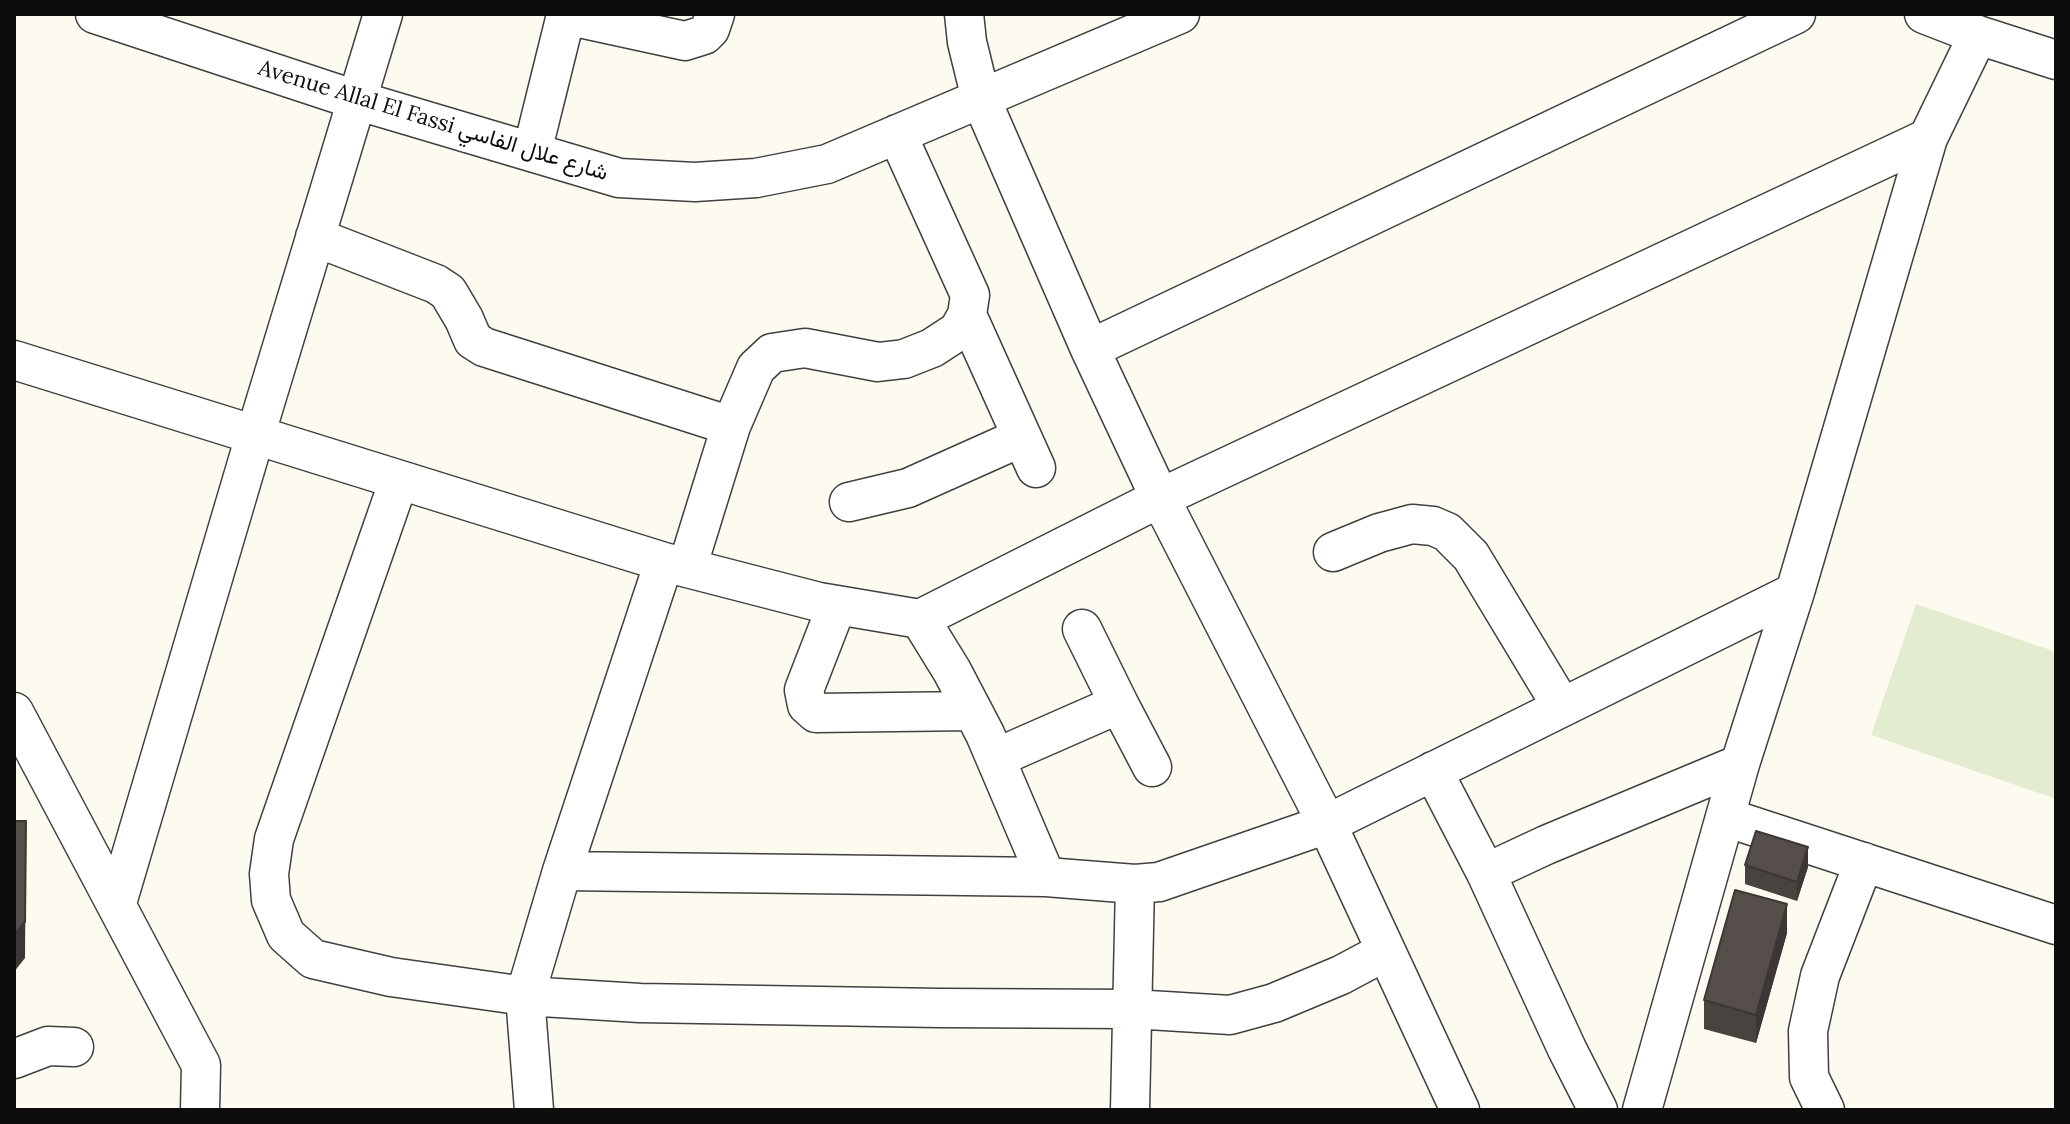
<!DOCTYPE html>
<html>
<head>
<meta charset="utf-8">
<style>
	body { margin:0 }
	#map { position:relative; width:2070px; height:1124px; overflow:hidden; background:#fdfaf0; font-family:Lora,serif }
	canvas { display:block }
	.frame { position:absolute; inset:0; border:16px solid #0d0d0d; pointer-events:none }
</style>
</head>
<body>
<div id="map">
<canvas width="2070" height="1124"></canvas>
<div class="frame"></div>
</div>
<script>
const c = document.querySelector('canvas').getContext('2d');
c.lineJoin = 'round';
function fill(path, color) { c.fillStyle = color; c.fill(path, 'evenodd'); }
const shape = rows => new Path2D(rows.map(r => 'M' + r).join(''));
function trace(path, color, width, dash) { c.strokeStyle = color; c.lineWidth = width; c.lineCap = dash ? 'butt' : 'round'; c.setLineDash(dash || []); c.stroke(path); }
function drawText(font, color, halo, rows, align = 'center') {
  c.font = font + ' Lora,Vazirmatn,serif'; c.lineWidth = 8; c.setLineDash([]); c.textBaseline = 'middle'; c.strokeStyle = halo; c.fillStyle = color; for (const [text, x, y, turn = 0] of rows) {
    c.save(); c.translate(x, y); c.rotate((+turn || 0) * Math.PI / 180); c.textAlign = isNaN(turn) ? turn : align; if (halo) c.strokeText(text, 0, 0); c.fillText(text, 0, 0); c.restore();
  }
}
const pitch = shape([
	[1916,604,2056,652,2056,799,1871,735]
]);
const minor = shape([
	[95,14,356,100,619,178,695,182,756,178,827,164,1180,14],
	[964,14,967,42,981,99,1090,349,1160,498,1327,824,1460,1110],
	[1924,14,1978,35,2056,60],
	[532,152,565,19,570,16,685,41,704,35,710,29,715,14],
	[315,237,436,284,448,292,464,319,473,340,484,347,731,426],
	[967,315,1036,468],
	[1090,349,1796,14],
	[14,360,664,562,819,602,920,619,1160,498,1928,138],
	[399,480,274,839,269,874,271,900,286,935,313,959,391,977,525,996,640,1003,940,1008,1132,1009,1230,1015,1274,1003,1341,975,1386,951],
	[849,502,908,488,1022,437],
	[1333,552,1379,533,1412,524,1433,526,1447,532,1471,556,1562,707],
	[687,568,731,426,756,368,772,353,805,348,878,362,904,359,932,348,958,331,967,315,970,295,897,134],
	[837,605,804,690,807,705,816,713,973,711],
	[920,619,952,671,985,734,1046,877],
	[1119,704,1152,767],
	[14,712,201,1065,200,1110],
	[996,758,1119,704,1082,629],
	[1433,771,1486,873,1546,845,1740,764],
	[1725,817,2056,925],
	[562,871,1046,877,1135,884,1159,882,1327,824,1795,592],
	[1486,873,1567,1049,1598,1110],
	[117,903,255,436,383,14],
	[14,1059,48,1046,74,1047],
	[534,1110,525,996,562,871,664,562],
	[1130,1110,1135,884],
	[1642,1110,1740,764,1795,592,1928,138,1978,35],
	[1825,1110,1809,1077,1808,1031,1820,976,1864,862]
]);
const wall = shape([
	[1745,865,1808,867,1797,901,1745,884],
	[1787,933,1756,1043,1704,1029,1704,1000]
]);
const shadedWall = shape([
	[26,821,25,958,14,972,14,935],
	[1808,847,1808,867,1797,901,1797,882],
	[1787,904,1787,933,1756,1043,1756,1015]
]);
const building = shape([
	[14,821,26,821,25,922,14,935,14,821],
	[1756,831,1808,847,1797,882,1745,865,1756,831],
	[1735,890,1787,904,1756,1015,1704,1000,1735,890]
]);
const streetNames = [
	["Avenue Allal El Fassi شارع علال الفاسي",433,121,17]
];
fill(pitch, '#e3ecce');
trace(minor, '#404040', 41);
trace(minor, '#fff', 38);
fill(wall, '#494340');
fill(shadedWall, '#3c3734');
fill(building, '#554e4b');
trace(building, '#3c3734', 2);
drawText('22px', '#0d0d0d', '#fff', streetNames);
</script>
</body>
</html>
